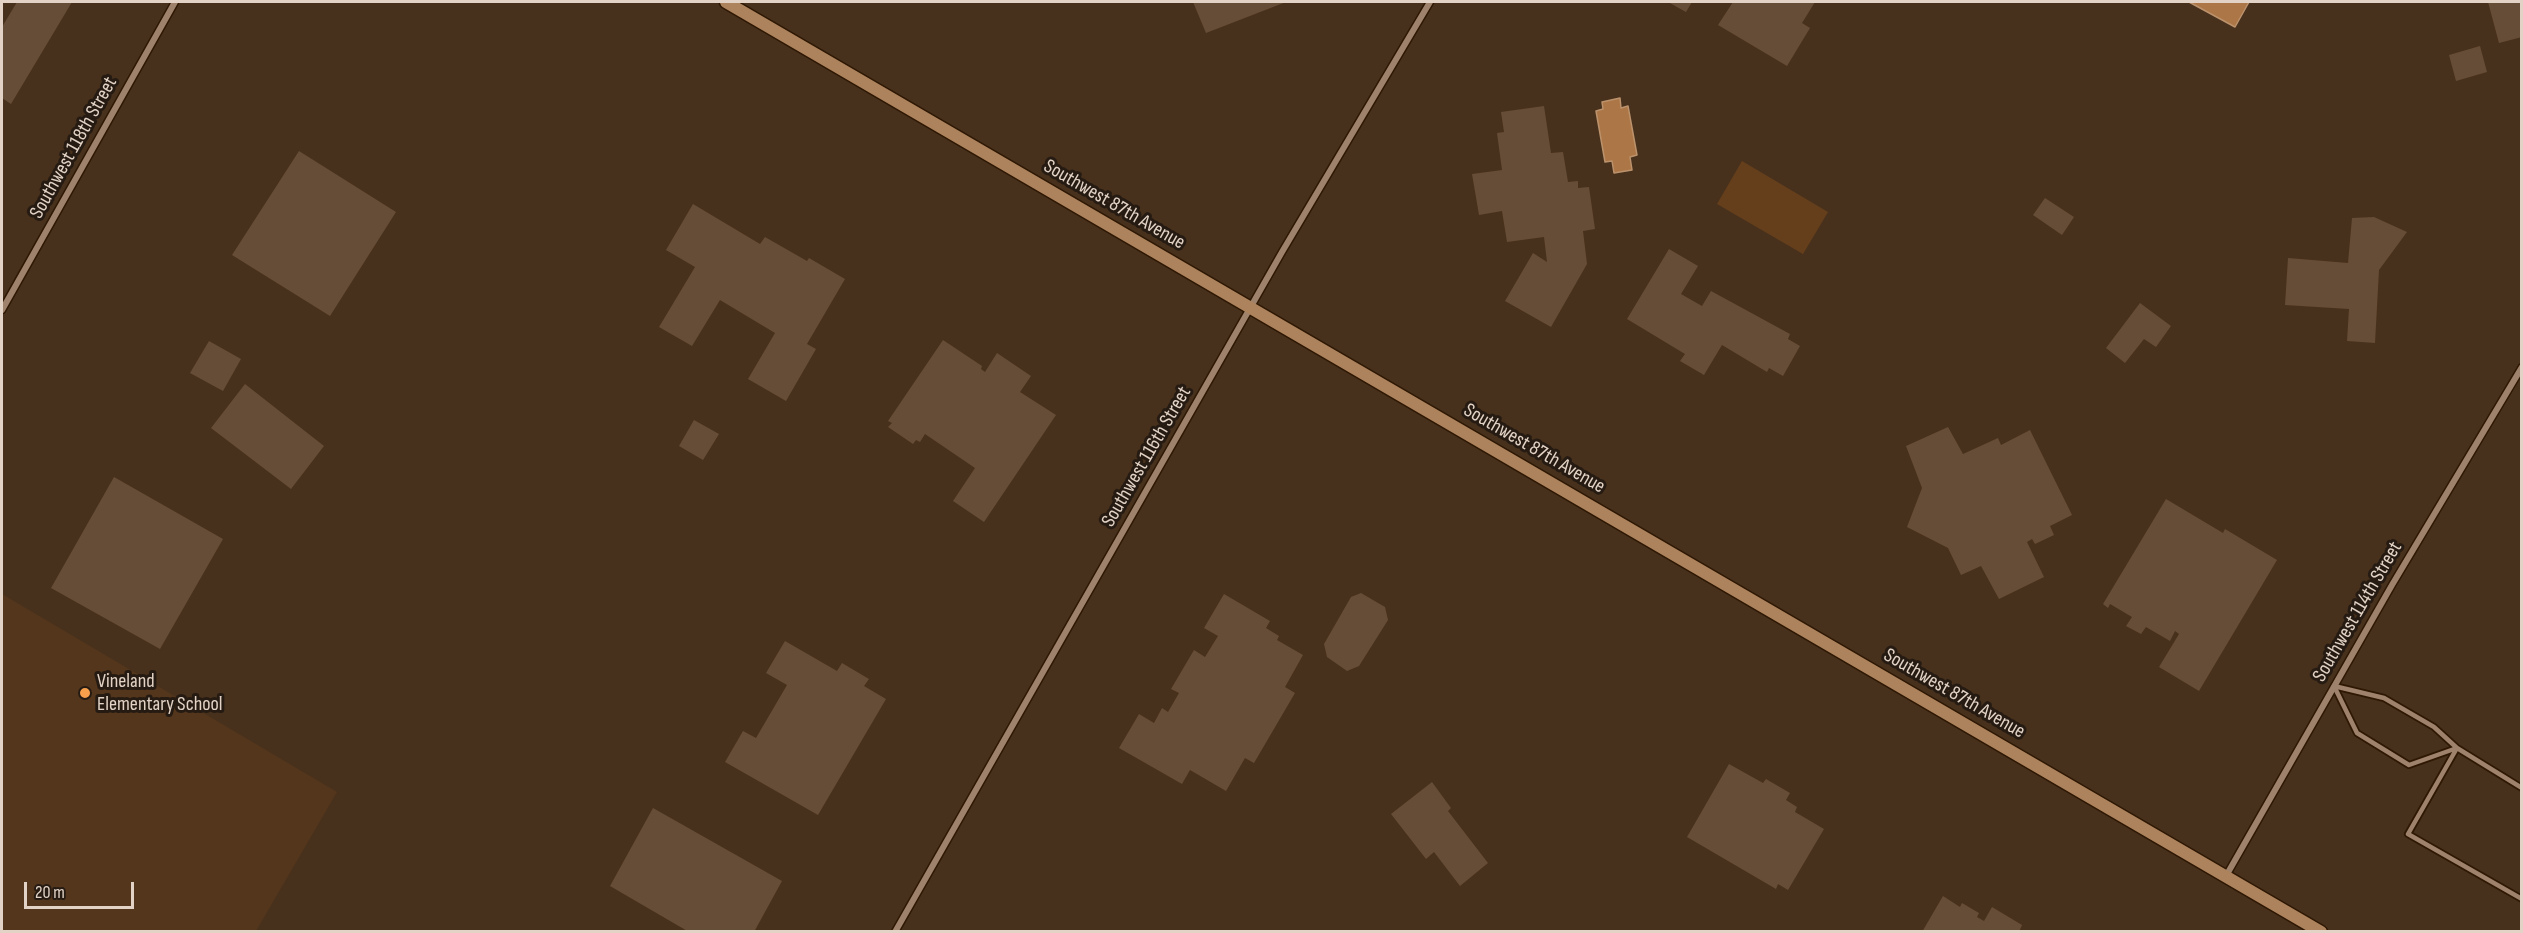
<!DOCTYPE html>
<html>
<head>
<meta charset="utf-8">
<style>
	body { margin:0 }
	#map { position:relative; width:2523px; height:933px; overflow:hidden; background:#48311c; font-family:"Sofia Sans Condensed",sans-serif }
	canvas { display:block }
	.frame { position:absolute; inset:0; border:3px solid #e2d3c6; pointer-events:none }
	.scale { position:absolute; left:24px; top:882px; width:110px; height:27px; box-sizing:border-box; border:3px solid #e2d3c6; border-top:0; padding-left:8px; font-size:18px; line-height:21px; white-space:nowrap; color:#e2d3c6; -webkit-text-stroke:4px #261b12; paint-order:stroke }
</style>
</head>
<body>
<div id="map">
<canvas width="2523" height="933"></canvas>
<div class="frame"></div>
<div class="scale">20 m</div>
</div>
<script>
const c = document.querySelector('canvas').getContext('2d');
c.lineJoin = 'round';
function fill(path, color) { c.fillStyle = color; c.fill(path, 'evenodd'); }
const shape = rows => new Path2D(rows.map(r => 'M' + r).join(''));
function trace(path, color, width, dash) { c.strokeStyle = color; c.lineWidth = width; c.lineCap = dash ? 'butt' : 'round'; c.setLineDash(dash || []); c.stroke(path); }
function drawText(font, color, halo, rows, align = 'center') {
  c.font = font + ' "Sofia Sans Condensed",sans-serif'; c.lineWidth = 6; c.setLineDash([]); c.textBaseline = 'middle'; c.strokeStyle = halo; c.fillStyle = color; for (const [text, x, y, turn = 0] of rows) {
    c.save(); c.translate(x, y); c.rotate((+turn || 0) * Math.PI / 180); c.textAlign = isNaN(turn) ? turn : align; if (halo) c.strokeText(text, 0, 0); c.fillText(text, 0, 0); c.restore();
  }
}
const built = shape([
	[2,594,337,792,256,931,2,931]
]);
const green = shape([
	[1742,161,1828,212,1803,254,1717,204]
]);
const water = shape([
	[2189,2,2249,2,2235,27,2189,2],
	[1620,98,1621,108,1628,106,1637,155,1630,157,1632,170,1614,173,1612,161,1605,162,1596,111,1603,109,1602,102,1620,98]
]);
const building = shape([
	[17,2,72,2,11,104,2,98,2,27],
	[1193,2,1286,2,1206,33],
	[1668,2,1692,2,1686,12],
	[1733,2,1815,2,1802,23,1810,28,1787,66,1718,25],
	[2488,2,2522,2,2522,37,2499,43],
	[2480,46,2487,72,2456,81,2449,55],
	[1544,106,1551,153,1563,152,1568,182,1578,181,1578,188,1589,187,1595,229,1583,231,1587,264,1551,327,1505,301,1533,253,1547,262,1544,237,1507,242,1502,211,1479,215,1472,174,1502,170,1497,133,1504,132,1501,112],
	[299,151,396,212,330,316,232,255],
	[2045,198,2074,217,2062,235,2033,215],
	[693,204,760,244,765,237,807,261,809,258,845,279,807,344,816,349,786,401,748,379,775,333,720,300,692,346,659,327,695,267,666,250],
	[2374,217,2407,232,2379,270,2375,343,2347,341,2349,309,2285,305,2288,258,2348,263,2352,218],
	[1669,249,1698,266,1681,294,1702,306,1711,291,1790,334,1788,339,1800,346,1783,376,1769,368,1767,372,1722,345,1704,375,1680,361,1685,354,1627,319],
	[2140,303,2171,326,2156,347,2144,339,2125,363,2106,348],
	[943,340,982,366,981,369,985,372,997,353,1031,376,1020,392,1056,415,984,522,953,501,975,468,925,434,920,442,916,440,913,444,888,427,892,423,888,421],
	[209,341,241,359,223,391,190,373],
	[245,384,324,446,291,489,211,428],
	[694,420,719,434,703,460,679,446],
	[1948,427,1963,454,1998,438,2001,445,2030,430,2072,515,2050,526,2054,535,2035,544,2032,539,2027,542,2044,577,1999,599,1981,566,1961,575,1948,548,1907,527,1922,488,1906,446],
	[114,477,223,539,160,649,51,588],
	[2166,499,2223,533,2225,529,2277,560,2199,691,2159,667,2179,634,2175,631,2170,641,2146,627,2141,634,2126,626,2132,617,2110,604,2108,608,2103,604],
	[1361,593,1385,607,1388,620,1359,666,1347,671,1327,657,1324,644,1351,597],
	[1224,594,1270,621,1266,628,1279,636,1277,640,1303,655,1285,687,1295,693,1254,763,1245,758,1226,791,1190,770,1182,784,1119,748,1139,714,1154,723,1162,708,1168,712,1179,693,1171,689,1194,650,1205,657,1218,636,1204,628],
	[785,641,837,671,842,663,869,679,864,686,886,699,818,815,725,762,743,731,756,738,787,685,766,673],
	[1729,764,1763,783,1766,779,1790,793,1786,800,1797,807,1795,812,1824,829,1788,890,1778,884,1776,889,1687,837],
	[1432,782,1451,808,1448,811,1488,863,1460,886,1434,852,1426,859,1391,814],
	[653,808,782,881,754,932,689,932,610,886],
	[1943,896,1960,907,1962,903,1979,913,1977,917,1984,921,1992,907,2022,925,2019,932,1922,932]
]);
const service = shape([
	[2334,686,2384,698,2434,727,2457,748,2522,788],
	[2334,686,2357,733,2409,765,2457,748],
	[2457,748,2408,834,2522,899]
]);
const minor = shape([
	[2,310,175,2],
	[2226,876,2392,585,2522,367],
	[895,932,1282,252,1430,2]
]);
const secondary = shape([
	[726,2,2321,932]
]);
const markers = [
	[85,693,6,"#f9a04c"]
];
const streetNames = [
	["Southwest 118th Street",74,148,-61],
	["Southwest 87th Avenue",1114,205,30],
	["Southwest 87th Avenue",1534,449,30],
	["Southwest 116th Street",1147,457,-60],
	["Southwest 114th Street",2358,612,-60],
	["Southwest 87th Avenue",1954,694,30]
];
const poiNames = [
	["Vineland",97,682],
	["Elementary School",97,705]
];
fill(built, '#54361c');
fill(green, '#653f1b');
fill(water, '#ac7646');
trace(water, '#bc926c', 1.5);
fill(building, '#664d37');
trace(service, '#2e1804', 8);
trace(minor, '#2e1804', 9);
trace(secondary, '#2e1804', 15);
trace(service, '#9e826b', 4.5);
trace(minor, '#9e826b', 6);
trace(secondary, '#ad835d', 12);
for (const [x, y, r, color] of markers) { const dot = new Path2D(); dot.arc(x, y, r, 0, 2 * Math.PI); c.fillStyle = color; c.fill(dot); trace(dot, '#261b12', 2); }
drawText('20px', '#e2d3c6', '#261b12', streetNames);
drawText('20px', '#e2d3c6', '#261b12', poiNames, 'left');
</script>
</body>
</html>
